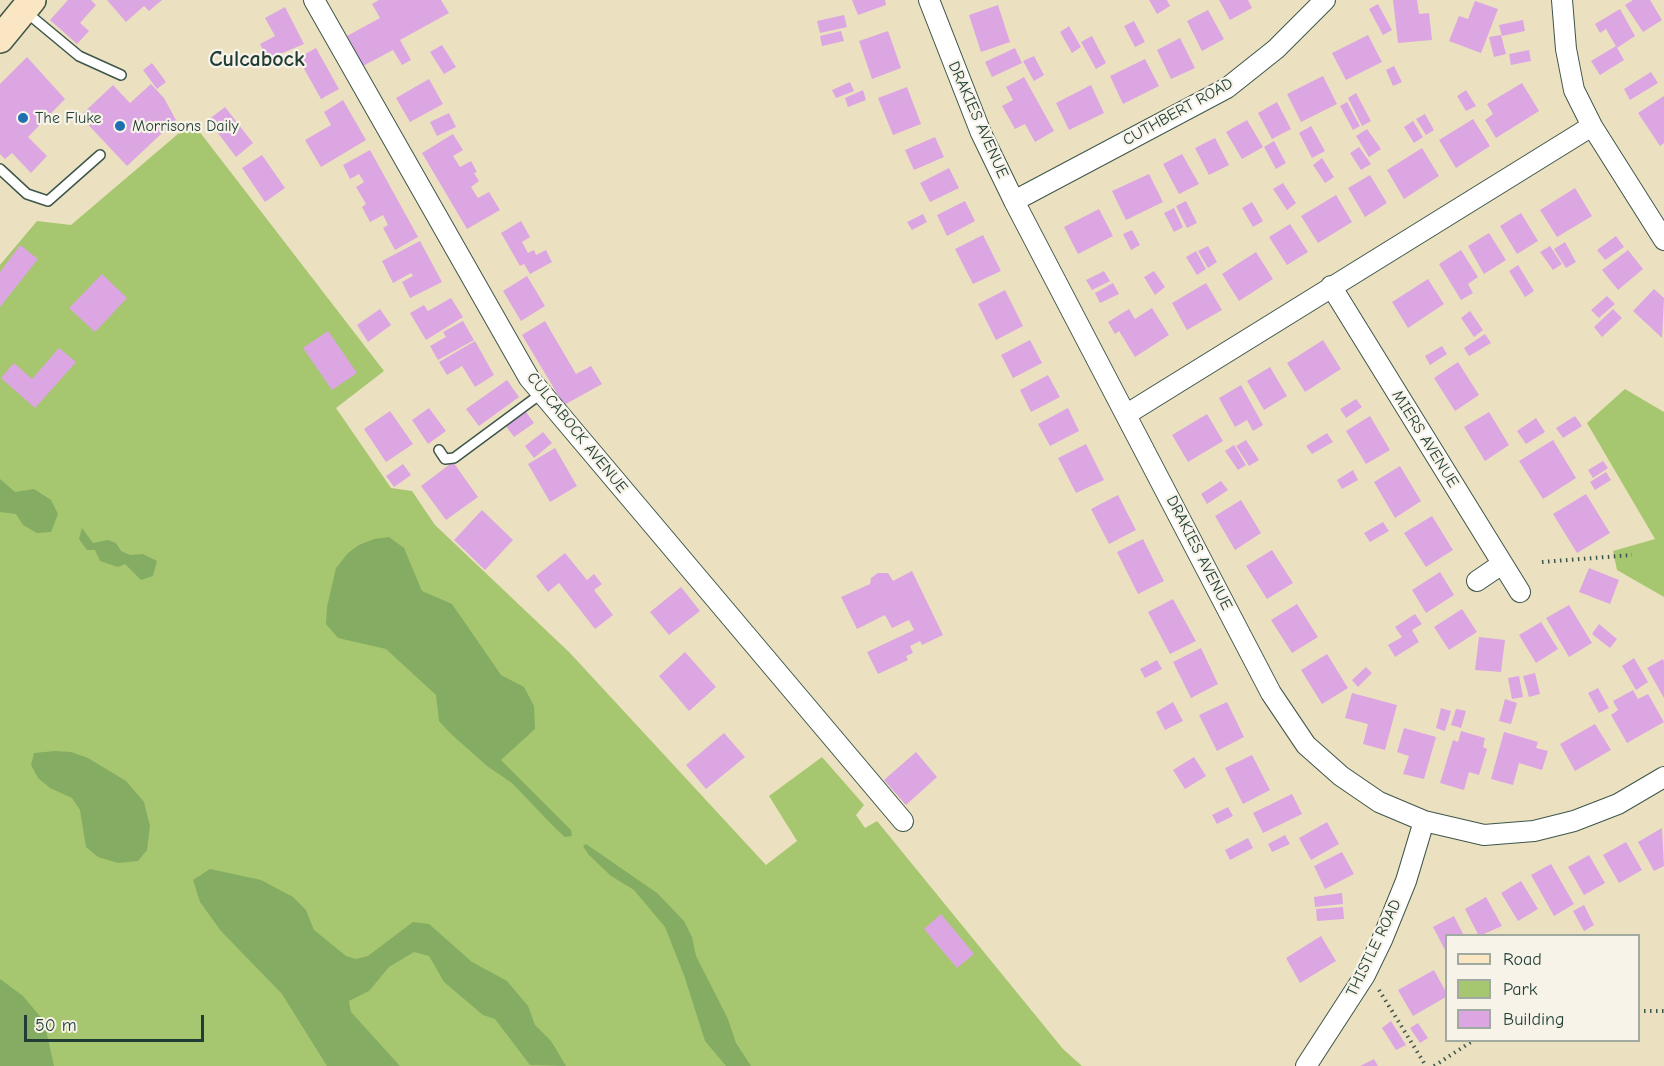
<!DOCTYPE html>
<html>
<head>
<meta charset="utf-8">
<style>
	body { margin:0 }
	#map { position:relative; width:1664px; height:1066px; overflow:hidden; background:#ebe1c0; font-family:"Comic Neue",sans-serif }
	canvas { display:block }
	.legend { position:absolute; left:1445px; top:934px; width:195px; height:108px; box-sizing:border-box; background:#f7f3e8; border:2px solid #a1aaa0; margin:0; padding:8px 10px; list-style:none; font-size:18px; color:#1f3d34 }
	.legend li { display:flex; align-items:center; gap:12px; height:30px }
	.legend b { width:30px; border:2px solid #a1aaa0 }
	.scale { position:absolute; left:24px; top:1015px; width:180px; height:27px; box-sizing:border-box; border:3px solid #1f3d34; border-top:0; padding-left:8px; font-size:18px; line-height:21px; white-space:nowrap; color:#1f3d34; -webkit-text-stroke:4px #f7f3e8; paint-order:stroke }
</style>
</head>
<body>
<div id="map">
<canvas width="1664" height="1066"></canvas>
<ul class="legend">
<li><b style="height:8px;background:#fbe6c4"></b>Road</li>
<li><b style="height:16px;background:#a6c76f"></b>Park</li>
<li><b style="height:16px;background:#dca6e3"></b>Building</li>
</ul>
<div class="scale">50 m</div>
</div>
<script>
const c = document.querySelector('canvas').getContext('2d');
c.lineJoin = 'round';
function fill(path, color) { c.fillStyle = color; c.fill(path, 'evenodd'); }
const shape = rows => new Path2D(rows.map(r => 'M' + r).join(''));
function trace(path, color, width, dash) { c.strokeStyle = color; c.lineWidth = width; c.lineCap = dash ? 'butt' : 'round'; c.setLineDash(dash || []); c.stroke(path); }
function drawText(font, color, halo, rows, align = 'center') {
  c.font = font + ' "Comic Neue",sans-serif'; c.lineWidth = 4.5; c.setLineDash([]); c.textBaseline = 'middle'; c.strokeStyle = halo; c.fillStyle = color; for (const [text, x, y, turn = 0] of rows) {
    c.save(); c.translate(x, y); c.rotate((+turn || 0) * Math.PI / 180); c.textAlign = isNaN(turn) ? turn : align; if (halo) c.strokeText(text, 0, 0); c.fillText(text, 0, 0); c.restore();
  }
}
const green = shape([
	[192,122,384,371,336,408,391,488,412,491,435,525,570,653,766,865,797,841,769,796,822,757,864,805,856,815,865,828,877,821,1063,1049,1082,1066,0,1066,0,265,37,221,71,225],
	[1625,389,1664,412,1664,597,1617,570,1613,551,1655,539,1587,423]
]);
const forest = shape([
	[0,479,15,492,34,489,51,500,58,514,51,532,37,533,23,525,16,514,0,512],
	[82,528,93,543,108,540,116,543,121,551,130,555,143,554,157,561,153,576,141,580,125,564,118,567,100,561,95,550,87,550,79,539],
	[389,537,404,548,422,591,452,604,501,675,524,687,534,706,535,729,501,760,571,830,572,836,565,837,556,829,512,783,487,766,450,733,439,721,436,695,386,649,338,638,326,624,327,607,336,568,348,553,359,545,374,539],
	[55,751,71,752,88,758,126,781,144,802,150,826,147,850,138,861,118,863,98,857,86,847,80,810,72,798,50,788,38,778,31,765,34,753],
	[586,844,657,893,684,921,692,937,696,956,728,1019,736,1043,751,1066,726,1066,705,1041,684,975,665,927,634,890,611,876,588,854,583,846],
	[210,869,261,880,293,897,306,910,314,930,346,956,356,959,368,956,413,922,429,924,472,962,507,981,528,1006,535,1025,551,1041,566,1066,530,1065,495,1019,483,1015,444,982,429,956,414,952,389,967,369,991,349,1001,351,1012,400,1066,327,1066,282,994,221,931,200,902,193,880],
	[0,979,23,996,44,1021,54,1066,0,1066]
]);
const building = shape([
	[68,0,91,0,96,5,80,23,89,31,77,44,50,20],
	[107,0,162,0,149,11,144,6,126,22],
	[379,0,441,0,449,13,400,40,411,60,402,65,393,50,363,66,347,36,380,18,372,4],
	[852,0,885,0,886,5,858,15],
	[1149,0,1167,0,1170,6,1157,14],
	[1219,0,1248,0,1252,8,1230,20],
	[1393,0,1417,0,1419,14,1429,13,1432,40,1398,43],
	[1633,0,1650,0,1662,20,1643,32,1625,5],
	[1475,1,1498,9,1481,53,1449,41,1459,16,1468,19],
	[1378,4,1392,30,1383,35,1369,9],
	[998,5,1010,42,981,52,969,15],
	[285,7,304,44,268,59,260,44,275,36,265,18],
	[1620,9,1635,36,1617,48,1606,29,1600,33,1595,24],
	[1208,10,1224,39,1202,51,1187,21],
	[844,15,847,27,820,33,817,21],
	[1523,20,1525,31,1502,36,1499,25],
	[1134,21,1145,42,1135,47,1124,26],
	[1069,26,1081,47,1072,53,1060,32],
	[841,31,844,41,822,46,820,36],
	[888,31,901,68,872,79,859,41],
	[1368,35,1382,62,1346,80,1332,53],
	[1501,35,1506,54,1494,57,1489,37],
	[1092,36,1106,63,1096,69,1081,42],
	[1180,38,1195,68,1171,79,1157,50],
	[442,45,456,67,444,74,430,52],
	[1616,46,1624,60,1600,75,1591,61],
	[316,48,339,89,321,99,298,58],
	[1015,48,1022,63,992,77,985,62],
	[1529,50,1531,61,1511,65,1509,54],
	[1034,56,1044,75,1034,81,1023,61],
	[27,57,65,99,28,137,47,156,31,173,12,153,5,159,0,154,0,84],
	[1145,59,1159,86,1123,104,1110,76],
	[152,63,166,82,157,89,143,70],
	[1394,66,1402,82,1393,86,1386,70],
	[1651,72,1658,83,1630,100,1624,89],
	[1323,76,1337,104,1301,122,1287,94],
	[1024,77,1054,131,1035,142,1025,124,1015,129,1002,106,1013,100,1006,87],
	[429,79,443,104,410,122,396,98],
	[850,82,854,91,836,98,832,90],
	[1522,83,1539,111,1496,138,1485,120,1493,114,1487,104],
	[151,84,164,98,176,120,127,166,80,116,113,85,130,103],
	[1091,85,1104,113,1069,130,1056,103],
	[907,87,921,124,893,135,878,98],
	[863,90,866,100,848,107,845,98],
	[1466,90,1476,106,1466,111,1457,96],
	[1356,93,1371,121,1362,126,1348,98],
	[1664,96,1664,143,1660,146,1638,113],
	[343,100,366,140,321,167,305,140,331,125,324,112],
	[1277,102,1291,129,1272,139,1258,113],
	[1347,102,1360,126,1353,130,1340,106],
	[225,107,253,143,236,157,208,120],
	[449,113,456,127,437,136,430,122],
	[1425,114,1434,130,1426,135,1416,119],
	[1473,119,1490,146,1456,168,1439,140],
	[1247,120,1263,147,1242,159,1226,132],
	[1413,121,1423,137,1414,143,1404,127],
	[1311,126,1325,151,1312,158,1299,133],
	[1367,129,1381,149,1369,157,1356,136],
	[453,134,463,150,453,156,460,167,471,161,477,172,474,173,479,181,471,187,478,198,489,192,500,210,467,229,422,153],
	[935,137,944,157,914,170,905,150],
	[1215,138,1229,165,1209,175,1195,148],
	[1274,141,1286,163,1276,169,1264,147],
	[1359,147,1371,164,1361,170,1350,153],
	[1422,148,1439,176,1404,199,1387,170],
	[370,150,418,237,395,250,383,228,388,225,383,215,370,222,362,207,366,204,356,187,364,182,359,174,350,179,343,165],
	[1182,154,1199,184,1179,194,1163,164],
	[262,155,285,188,265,202,242,168],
	[1322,158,1334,177,1325,183,1313,165],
	[949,168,959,188,930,202,920,183],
	[1149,174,1163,202,1126,220,1112,191],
	[1370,175,1387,203,1365,217,1348,188],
	[1283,183,1296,203,1287,210,1273,189],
	[1575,188,1592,216,1557,237,1540,210],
	[1336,195,1352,222,1318,243,1301,216],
	[965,201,975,221,947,236,937,215],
	[1186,201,1197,223,1187,228,1176,206],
	[1252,202,1263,221,1253,227,1242,208],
	[1174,208,1183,227,1174,232,1164,213],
	[1099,209,1113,236,1078,254,1064,227],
	[1521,213,1538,241,1517,254,1500,226],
	[923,214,927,222,912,230,907,222],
	[521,221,530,237,522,242,528,253,534,250,536,255,546,250,552,262,530,274,524,264,520,266,501,233],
	[1290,224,1308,252,1287,265,1269,237],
	[1132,230,1140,245,1131,250,1123,234],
	[1489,233,1506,260,1484,274,1468,246],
	[983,235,1001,271,973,284,955,249],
	[1616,236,1624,247,1605,260,1597,250],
	[420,241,442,282,410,298,402,282,413,276,411,273,393,283,382,261],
	[1565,242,1576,262,1566,268,1554,249],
	[20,245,38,259,0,307,0,272],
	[1208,246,1217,262,1208,268,1198,251],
	[1550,246,1562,264,1553,270,1540,252],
	[1461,250,1478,277,1468,284,1473,293,1461,300,1439,264],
	[1628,250,1643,269,1618,290,1602,270],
	[1196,251,1206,269,1197,275,1186,257],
	[1256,252,1273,279,1239,301,1222,274],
	[1518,265,1534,291,1525,297,1509,271],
	[1104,271,1110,281,1092,290,1086,280],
	[1154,271,1165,287,1155,295,1144,277],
	[102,274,127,298,95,332,69,308],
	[527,276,545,306,521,321,503,291],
	[1428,279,1444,304,1408,328,1392,302],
	[1113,283,1119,294,1100,303,1095,293],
	[1206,283,1222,310,1187,330,1172,303],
	[1654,289,1664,298,1662,338,1633,311],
	[1005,290,1023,326,996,340,978,304],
	[1607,296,1615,304,1599,318,1591,310],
	[451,298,463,317,426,340,410,313,424,305,428,311],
	[1152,308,1169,335,1135,357,1119,331,1115,334,1108,322,1129,309,1135,319],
	[380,309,391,325,368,342,357,325],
	[1613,309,1622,318,1602,337,1594,327],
	[1470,311,1483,330,1474,337,1461,318],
	[463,321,474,340,438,360,430,346,446,337,443,332],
	[545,321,576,374,591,366,602,384,564,405,522,335],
	[328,331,357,373,332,390,303,348],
	[1485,334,1491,343,1469,356,1464,348],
	[1030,340,1042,363,1013,378,1001,355],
	[1323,340,1341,369,1305,392,1287,363],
	[475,341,494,375,475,387,462,366,447,375,439,362],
	[1442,346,1447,354,1430,365,1425,356],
	[59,348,76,362,35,408,1,378,14,363,32,379],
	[1458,362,1479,395,1455,411,1434,378],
	[1270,367,1287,396,1264,410,1247,381],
	[1048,375,1060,397,1031,412,1020,390],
	[507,380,519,397,479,426,466,409],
	[1241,385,1263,425,1253,431,1247,420,1235,427,1219,398],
	[1356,399,1362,407,1346,418,1340,409],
	[429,408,446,431,428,444,412,420],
	[1068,408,1079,431,1050,446,1038,424],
	[390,411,413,444,386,462,364,429],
	[526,412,534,423,514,437,506,426],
	[1489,412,1509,445,1485,461,1464,427],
	[1207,414,1223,441,1188,462,1172,435],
	[1370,416,1390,450,1366,464,1346,431],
	[1575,416,1582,426,1563,438,1556,428],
	[1536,418,1545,432,1526,444,1517,431],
	[543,432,552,443,534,458,525,446],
	[1327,433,1333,442,1312,454,1306,446],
	[1246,440,1259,460,1249,466,1236,446],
	[1553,440,1576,478,1543,499,1519,461],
	[1086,444,1104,480,1076,493,1058,458],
	[1234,445,1246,465,1238,470,1225,451],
	[555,448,577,486,550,502,528,464],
	[1603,461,1608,468,1593,478,1588,470],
	[453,462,478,497,446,520,421,486],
	[403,464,411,475,394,487,386,476],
	[1400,466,1421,501,1395,518,1374,482],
	[1353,470,1358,480,1342,489,1337,480],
	[1606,472,1611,480,1595,490,1590,482],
	[1221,481,1228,490,1207,504,1201,494],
	[1586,494,1610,533,1577,553,1553,514],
	[1118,495,1136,530,1109,544,1091,509],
	[1241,500,1261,533,1235,550,1215,516],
	[482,510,513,540,485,570,454,540],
	[1432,516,1453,550,1426,567,1404,533],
	[1383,522,1389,531,1370,542,1364,533],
	[1143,539,1164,581,1138,594,1117,552],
	[1272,550,1293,583,1267,599,1246,566],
	[565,553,587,580,594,574,602,584,594,590,613,615,595,629,559,583,548,592,536,576],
	[1589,568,1619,580,1610,604,1579,592],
	[912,571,943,635,922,645,920,641,910,646,913,653,906,656,908,660,878,674,867,652,914,630,909,620,892,628,885,615,857,629,841,597,870,584,871,578,878,573,888,573,893,581],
	[1440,572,1454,595,1426,613,1412,590],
	[681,587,700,611,669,635,650,612],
	[1173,599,1196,641,1170,654,1148,612],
	[1297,604,1318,637,1292,653,1271,620],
	[1569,605,1592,643,1569,657,1546,618],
	[1462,609,1477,632,1449,650,1434,627],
	[1415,614,1422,624,1412,630,1419,642,1395,657,1388,645,1402,637,1395,627],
	[1541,622,1558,649,1536,663,1519,635],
	[1599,624,1617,639,1610,648,1592,634],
	[1479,637,1505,640,1501,672,1475,670],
	[1201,648,1218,684,1191,698,1173,662],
	[685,652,716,687,689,711,659,676],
	[1327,654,1348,688,1322,704,1301,670],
	[1634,658,1648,682,1636,690,1622,666],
	[1663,659,1664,662,1664,698,1647,668],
	[1157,660,1162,669,1145,678,1140,669],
	[1366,667,1372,673,1358,687,1352,680],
	[1535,673,1540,694,1529,697,1523,676],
	[1519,676,1523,697,1512,699,1508,678],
	[1598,688,1609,708,1599,713,1588,693],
	[1633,690,1638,699,1648,694,1664,722,1627,743,1611,715,1618,710,1613,701],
	[1352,693,1397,705,1385,750,1363,744,1368,724,1345,718],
	[1505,699,1517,703,1511,724,1499,721],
	[1173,702,1183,721,1165,730,1156,712],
	[1227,702,1244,737,1217,751,1199,715],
	[1441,708,1451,711,1445,731,1436,728],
	[1456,709,1466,711,1461,728,1451,725],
	[1595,724,1611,750,1575,771,1560,744],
	[1404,728,1436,737,1424,779,1403,774,1409,756,1397,752],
	[1461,731,1485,738,1483,747,1487,749,1479,775,1469,772,1464,790,1440,783,1453,740,1458,742],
	[1504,732,1538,742,1536,748,1548,751,1542,770,1519,763,1513,785,1491,779],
	[724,733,745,757,706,789,686,765],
	[916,752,937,777,906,805,884,780],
	[1252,755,1270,790,1243,804,1225,768],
	[1194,757,1206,776,1185,789,1173,770],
	[1292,794,1302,814,1263,833,1253,813],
	[1228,807,1233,816,1217,824,1212,815],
	[1327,822,1339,844,1311,860,1299,838],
	[1662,828,1664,866,1654,871,1638,842],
	[1285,835,1290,844,1272,852,1268,844],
	[1248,838,1253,848,1230,860,1225,850],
	[1626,842,1642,870,1619,883,1603,855],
	[1342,852,1354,874,1325,889,1314,866],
	[1589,855,1605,883,1584,895,1568,867],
	[1551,864,1574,904,1554,916,1531,875],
	[1521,881,1538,909,1518,921,1501,893],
	[1342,893,1343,904,1315,907,1314,897],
	[1486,897,1502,926,1479,936,1465,909],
	[1584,905,1594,925,1584,931,1573,911],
	[1343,907,1344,919,1317,921,1316,909],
	[941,914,974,954,957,968,924,929],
	[1454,916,1464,936,1446,936,1446,952,1433,927],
	[1321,936,1336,961,1300,983,1286,958],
	[1434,970,1446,992,1446,997,1413,1016,1398,990],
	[1391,1021,1406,1045,1396,1050,1382,1028],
	[1418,1023,1428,1038,1420,1043,1410,1028],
	[1374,1059,1378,1066,1360,1066]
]);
const path = shape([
	[1542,562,1632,555],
	[1379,990,1426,1066],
	[1638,1011,1664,1011],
	[1434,1066,1474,1040]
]);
const lane = shape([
	[26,12,79,56,121,75],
	[0,169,27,194,48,201,100,155],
	[439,450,445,459,454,458,542,393]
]);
const street = shape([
	[314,0,529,378,903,821],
	[929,0,981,133,1014,201,1271,693,1306,745,1341,776,1379,802,1424,821,1484,835,1534,831,1574,821,1618,804,1664,777],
	[1562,0,1566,49,1574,90,1592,126,1664,240],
	[1014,201,1227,88,1276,49,1325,0],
	[1331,286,1520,592],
	[1127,414,1592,126],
	[1477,581,1502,564],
	[1306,1066,1365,975,1382,940,1406,881,1424,821]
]);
const secondary = shape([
	[0,39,32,0]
]);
const markers = [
	[23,118,6,"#1f6fb2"],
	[120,126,6,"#1f6fb2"]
];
const streetNames = [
	["CUTHBERT ROAD",1178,112,-29],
	["DRAKIES AVENUE",978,120,66],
	["CULCABOCK AVENUE",577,433,51],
	["MIERS AVENUE",1425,439,58],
	["DRAKIES AVENUE",1199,553,63],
	["THISTLE ROAD",1374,948,-64]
];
const poiNames = [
	["The Fluke",35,118],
	["Morrisons Daily",132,126]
];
const districtNames = [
	["Culcabock",257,60]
];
fill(green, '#a6c76f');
fill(forest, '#84ac62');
fill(building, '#dca6e3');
trace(lane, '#3e5649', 12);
trace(street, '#3e5649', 22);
trace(secondary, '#3e5649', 30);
trace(path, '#3e5649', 4, [1.5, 4.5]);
trace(lane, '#fff', 9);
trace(street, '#fff', 20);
trace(secondary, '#fbe6c4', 27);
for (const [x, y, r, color] of markers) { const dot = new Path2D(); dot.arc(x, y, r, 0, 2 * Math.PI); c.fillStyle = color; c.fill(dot); trace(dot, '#f7f3e8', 2); }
drawText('16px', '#1f3d34', '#f7f3e8', streetNames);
drawText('16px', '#1f3d34', '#f7f3e8', poiNames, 'left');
drawText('bold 22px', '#1f3d34', '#f7f3e8', districtNames);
</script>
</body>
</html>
